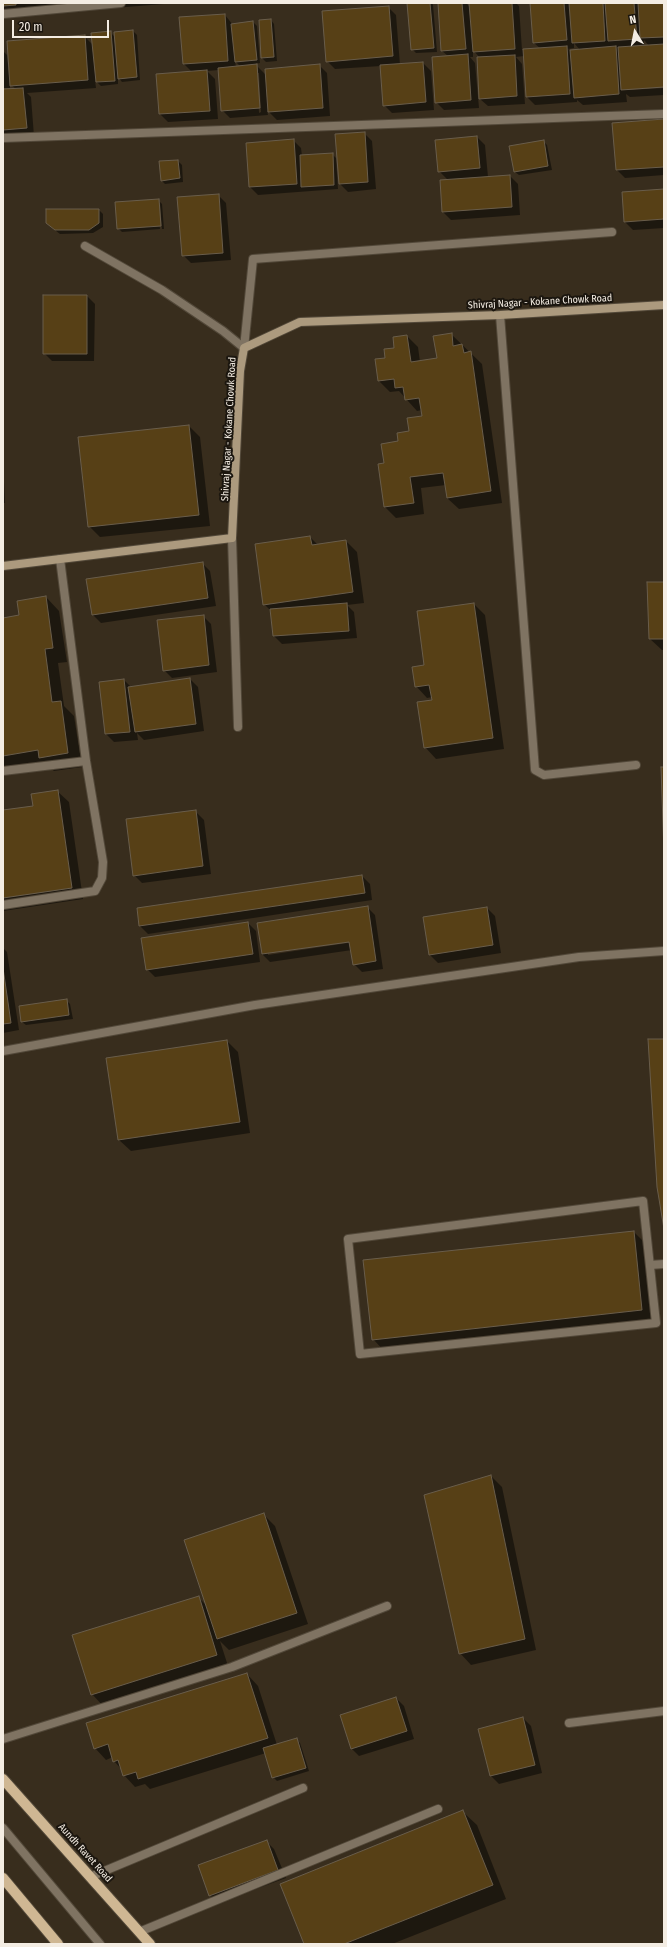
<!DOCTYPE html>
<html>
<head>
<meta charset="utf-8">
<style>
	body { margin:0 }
	#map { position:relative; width:667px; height:1947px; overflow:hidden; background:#382d1d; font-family:"Fira Sans Condensed",sans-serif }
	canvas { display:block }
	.frame { position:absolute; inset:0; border:4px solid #f4ede3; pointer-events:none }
	.north { position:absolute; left:615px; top:12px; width:40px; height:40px; -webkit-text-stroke:3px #1b160f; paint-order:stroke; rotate:350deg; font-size:11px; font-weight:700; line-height:16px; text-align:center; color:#f4ede3 }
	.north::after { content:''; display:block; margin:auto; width:14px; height:18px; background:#f4ede3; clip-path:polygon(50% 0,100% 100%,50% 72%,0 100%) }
	.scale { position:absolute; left:12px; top:20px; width:97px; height:18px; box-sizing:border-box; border:2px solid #f4ede3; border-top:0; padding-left:5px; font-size:12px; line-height:14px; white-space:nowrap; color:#f4ede3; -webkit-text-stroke:3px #1b160f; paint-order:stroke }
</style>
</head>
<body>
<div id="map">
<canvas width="667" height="1947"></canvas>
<div class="frame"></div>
<div class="north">N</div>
<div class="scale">20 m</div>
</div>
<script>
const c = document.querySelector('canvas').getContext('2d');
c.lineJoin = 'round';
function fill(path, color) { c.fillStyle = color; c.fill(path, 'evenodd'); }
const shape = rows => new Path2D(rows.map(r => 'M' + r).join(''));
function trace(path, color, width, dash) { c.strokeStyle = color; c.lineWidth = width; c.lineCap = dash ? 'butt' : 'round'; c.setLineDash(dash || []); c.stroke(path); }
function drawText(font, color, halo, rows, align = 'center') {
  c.font = font + ' "Fira Sans Condensed",sans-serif'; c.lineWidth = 4; c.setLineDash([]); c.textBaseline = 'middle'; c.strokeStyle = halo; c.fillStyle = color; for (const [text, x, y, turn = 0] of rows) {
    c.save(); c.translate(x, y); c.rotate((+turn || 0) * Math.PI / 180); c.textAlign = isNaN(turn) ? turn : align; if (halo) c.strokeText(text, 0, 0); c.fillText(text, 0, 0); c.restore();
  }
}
const shadow = shape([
	[3,3,107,3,67,10,61,5,62,10,28,12,23,8,24,13,3,14],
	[110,3,176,3,114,8],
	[408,3,432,3,433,5,437,52,416,53,412,49],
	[439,3,466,3,471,8,470,3,516,3,519,6,522,50,541,49,534,43,531,3,664,3,664,86,628,88,628,90,664,88,664,95,630,97,626,94,627,102,583,105,577,100,577,102,535,105,527,97,524,56,516,57,522,64,525,104,488,106,480,99,480,58,473,50,473,57,470,57,475,63,479,108,444,110,436,102,448,56,442,51],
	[644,40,649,46,644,46],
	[574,43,580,50,572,52,568,49,574,48],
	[388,7,396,15,400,65,423,63,431,71,434,110,392,113,384,105,381,66,335,69,327,61],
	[225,15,233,25,253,22,257,26,260,63,255,64,266,75,319,65,327,73,330,116,277,120,267,110,268,115,230,118,222,110,219,70,207,71,215,79,218,119,168,122,160,114,157,75,192,72,184,64,181,18],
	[235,61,241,67,236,67],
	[257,73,259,73,261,112,259,113],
	[271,20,274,24,277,61,266,62,262,58],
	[133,31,137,35,140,80,122,82,118,77,118,84,101,86,95,80,96,88,27,93,31,97,34,136,3,139,3,90,16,89,11,85,84,36,93,45,110,32,115,37],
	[3,51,7,55,10,88,3,88],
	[664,120,664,175,625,178,617,170],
	[364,133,372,141,376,189,348,192,340,184],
	[477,137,485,145,488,177,510,176,518,184,520,215,451,220,443,212,441,181,448,180,439,171],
	[293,140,301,148,302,156,332,154,336,158,338,189,258,195,250,187],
	[543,141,547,145,552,170,519,175,515,172],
	[178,161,182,165,183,182,165,184,161,180],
	[664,190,664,228,633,230,625,222,623,193],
	[218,195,226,203,231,260,191,263,183,255],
	[158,200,162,204,164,229,162,229,160,203,158,203,160,229,122,232,118,228],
	[99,210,103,214,103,227,93,233,60,234,51,227],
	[44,296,87,296,95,304,94,361,52,361,44,353],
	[451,334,482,364,502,503,459,509,447,498,446,485,421,488,424,514,396,518,385,507,385,464,400,442,423,417,422,410,417,411,399,391,390,392,379,381,386,359,407,336,418,347,420,362,438,359],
	[189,426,200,437,210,526,100,537,89,526],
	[3,461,5,503,3,503],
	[310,537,318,545,346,541,357,552,364,603,347,605,354,612,357,638,282,644,274,636,272,612,264,604],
	[202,563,210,571,216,606,101,623,93,615,88,580],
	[664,583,664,650,662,650,650,639],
	[46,597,59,611,67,662,58,663,64,706,74,716,82,767,54,771,48,765,3,771,3,779,3,619,20,616],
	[474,604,485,615,504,749,436,759,425,747,432,697,427,698,416,686,426,666],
	[203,616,211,624,217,672,172,678,164,670],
	[190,679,198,687,204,731,144,740,137,733,138,740,114,742,106,734,124,680,132,688],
	[57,791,69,802,83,899,3,911,3,811,34,807],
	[196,812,204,820,211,874,142,883,134,875],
	[362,876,370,884,372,900,148,934,140,926,138,909],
	[367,907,375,915,383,969,362,972,354,964,352,950,270,962,262,954,258,923],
	[354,940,354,942,268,955,268,953],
	[487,908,495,916,501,953,438,963,430,955],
	[248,923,256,931,260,962,155,977,147,969],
	[3,948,7,952,19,1030,3,1033],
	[66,1000,70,1004,73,1019,26,1025,22,1022],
	[227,1041,238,1052,250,1133,131,1151,119,1140],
	[634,1232,647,1245,656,1324,386,1353,373,1339],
	[491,1476,502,1487,536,1650,471,1665,460,1653],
	[263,1514,275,1526,308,1624,229,1650,220,1641,228,1666,103,1706,92,1694,198,1597,206,1605],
	[247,1674,258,1686,277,1745,296,1739,300,1743,309,1771,277,1781,273,1777,266,1753,150,1789,145,1784,135,1787,124,1775,122,1770,114,1761,113,1757,106,1760,95,1748],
	[396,1698,404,1706,414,1739,359,1756,351,1748],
	[523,1718,531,1726,542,1773,499,1784,491,1776],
	[463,1812,477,1825,506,1899,392,1944,305,1944],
	[266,1841,274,1849,286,1878,218,1903,210,1895]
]);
const building = shape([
	[3,3,16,3,16,5,3,6,3,3],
	[407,3,430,3,434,48,411,50,407,3],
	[438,3,462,3,466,49,441,51,438,3],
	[469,3,512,3,515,49,473,52,469,3],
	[530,3,564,3,567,40,533,43,530,3],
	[569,3,603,3,605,41,572,43,569,3],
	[605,3,634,3,637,39,608,41,605,3],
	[638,3,664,3,664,37,640,38,638,3],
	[389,6,393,56,326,62,322,11,389,6],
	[225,14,228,61,183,64,179,17,225,14],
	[271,19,274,57,261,58,259,20,271,19],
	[253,21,257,60,235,62,231,24,253,21],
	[133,30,137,77,118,79,114,32,133,30],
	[111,31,115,81,96,82,91,33,111,31],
	[85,35,88,80,10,86,7,41,85,35],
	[664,44,664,87,621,90,618,47,664,44],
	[567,46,570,94,526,97,523,49,567,46],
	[616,46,619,94,574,98,570,50,616,46],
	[468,54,471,100,435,103,432,57,468,54],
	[515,55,517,96,479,99,477,57,515,55],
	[423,62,426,102,383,106,380,65,423,62],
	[257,64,260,108,221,111,218,68,257,64],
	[320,64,323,108,268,112,265,69,320,64],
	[207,70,210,111,159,114,156,74,207,70],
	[23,88,27,128,3,130,3,89,23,88],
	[664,119,664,167,616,170,612,123,664,119],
	[365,132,368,182,339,184,335,134,365,132],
	[477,136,480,168,438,172,435,140,477,136],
	[294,139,297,184,249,187,246,143,294,139],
	[544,140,548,166,514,172,509,146,544,140],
	[333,153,334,185,301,187,300,155,333,153],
	[178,160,180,178,161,181,159,161,178,160],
	[510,175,512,207,442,212,440,180,510,175],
	[664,189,664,219,624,222,622,192,664,189],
	[219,194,223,253,182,256,177,197,219,194],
	[159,199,161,226,117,229,115,202,159,199],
	[46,209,99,209,99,223,89,230,55,230,46,223,46,209],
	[43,295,87,295,87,354,43,354,43,295],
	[452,333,453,346,462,344,464,353,471,351,491,491,447,498,443,473,410,477,414,503,384,507,378,464,384,463,381,444,398,441,397,433,409,431,407,418,422,416,419,398,405,400,403,387,395,388,394,379,378,381,375,359,385,358,384,349,394,348,393,337,407,335,411,362,437,358,433,336,452,333],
	[189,425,199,515,88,527,78,437,189,425],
	[310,536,312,545,346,540,353,592,263,605,255,544,310,536],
	[203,562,208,598,92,615,86,579,203,562],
	[647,582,664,582,664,639,649,639,647,582],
	[46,596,53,648,45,649,52,702,61,701,68,753,39,758,38,750,3,756,3,618,19,615,17,601,46,596],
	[347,603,349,631,273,636,270,609,347,603],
	[474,603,493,738,424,748,417,702,432,700,429,685,415,687,412,667,424,665,417,611,474,603],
	[204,615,209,665,163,671,157,620,204,615],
	[190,678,196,724,135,732,128,687,190,678],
	[124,679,130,732,105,734,99,682,124,679],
	[661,767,664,767,664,853,661,767],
	[58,790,72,888,3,898,3,810,33,806,31,794,58,790],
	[196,810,203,866,133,876,126,819,196,810],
	[362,875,365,893,139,926,137,908,362,875],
	[368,906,376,961,353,965,349,942,262,954,257,923,368,906],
	[487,907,493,945,429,955,423,917,487,907],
	[248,922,253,954,146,970,141,938,248,922],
	[3,968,11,1023,3,1024,3,968],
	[67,999,69,1015,21,1022,19,1006,67,999],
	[648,1039,664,1039,664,1229,657,1187,648,1039],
	[227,1040,240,1122,118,1140,106,1058,227,1040],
	[634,1231,642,1310,372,1340,363,1260,634,1231],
	[491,1475,525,1639,459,1654,424,1495,491,1475],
	[264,1513,297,1613,217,1639,184,1540,264,1513],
	[199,1596,217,1655,91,1695,72,1635,199,1596],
	[247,1673,268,1738,138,1779,136,1772,123,1776,118,1760,113,1762,108,1744,94,1749,86,1723,247,1673],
	[396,1697,407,1731,351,1749,340,1715,396,1697],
	[523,1717,535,1765,490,1776,478,1729,523,1717],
	[297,1738,306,1768,272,1778,263,1748,297,1738],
	[463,1810,493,1885,344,1944,304,1944,280,1884,463,1810],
	[267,1840,278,1870,209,1896,198,1865,267,1840]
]);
const lane = shape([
	[500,315,535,770,544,775,636,765],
	[244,348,253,259,612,232],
	[3,771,86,761],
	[3,905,95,891,102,878,103,862,86,761,60,559],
	[569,1723,664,1711],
	[3,1739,232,1667,387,1606],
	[3,1828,100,1944],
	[90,1877,303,1788],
	[139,1932,438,1809]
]);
const street = shape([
	[3,14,121,3],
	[3,138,664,114],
	[85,246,162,290,223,331,244,348],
	[232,538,238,727],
	[3,1051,255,1005,579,957,664,951],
	[643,1201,656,1323,360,1354,348,1239,643,1201],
	[650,1265,664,1264]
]);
const secondary = shape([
	[3,566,232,538,240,371,244,348,300,322,500,315,664,305]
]);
const primary = shape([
	[3,1779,150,1944],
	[3,1878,58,1944]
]);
const streetNames = [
	["Shivraj Nagar - Kokane Chowk Road",540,302,-3],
	["Shivraj Nagar - Kokane Chowk Road",229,429,-87],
	["Aundh Ravet Road",85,1853,48]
];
fill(shadow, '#0007');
fill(building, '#574016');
trace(building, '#695d4b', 1);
trace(lane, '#524839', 10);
trace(street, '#524839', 10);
trace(secondary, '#524839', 10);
trace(primary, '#524839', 12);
trace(lane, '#7f7362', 8);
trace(street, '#7f7362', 8);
trace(secondary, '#ac9a7e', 8);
trace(primary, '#cfb793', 10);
drawText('10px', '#f4ede3', '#1b160f', streetNames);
</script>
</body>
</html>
